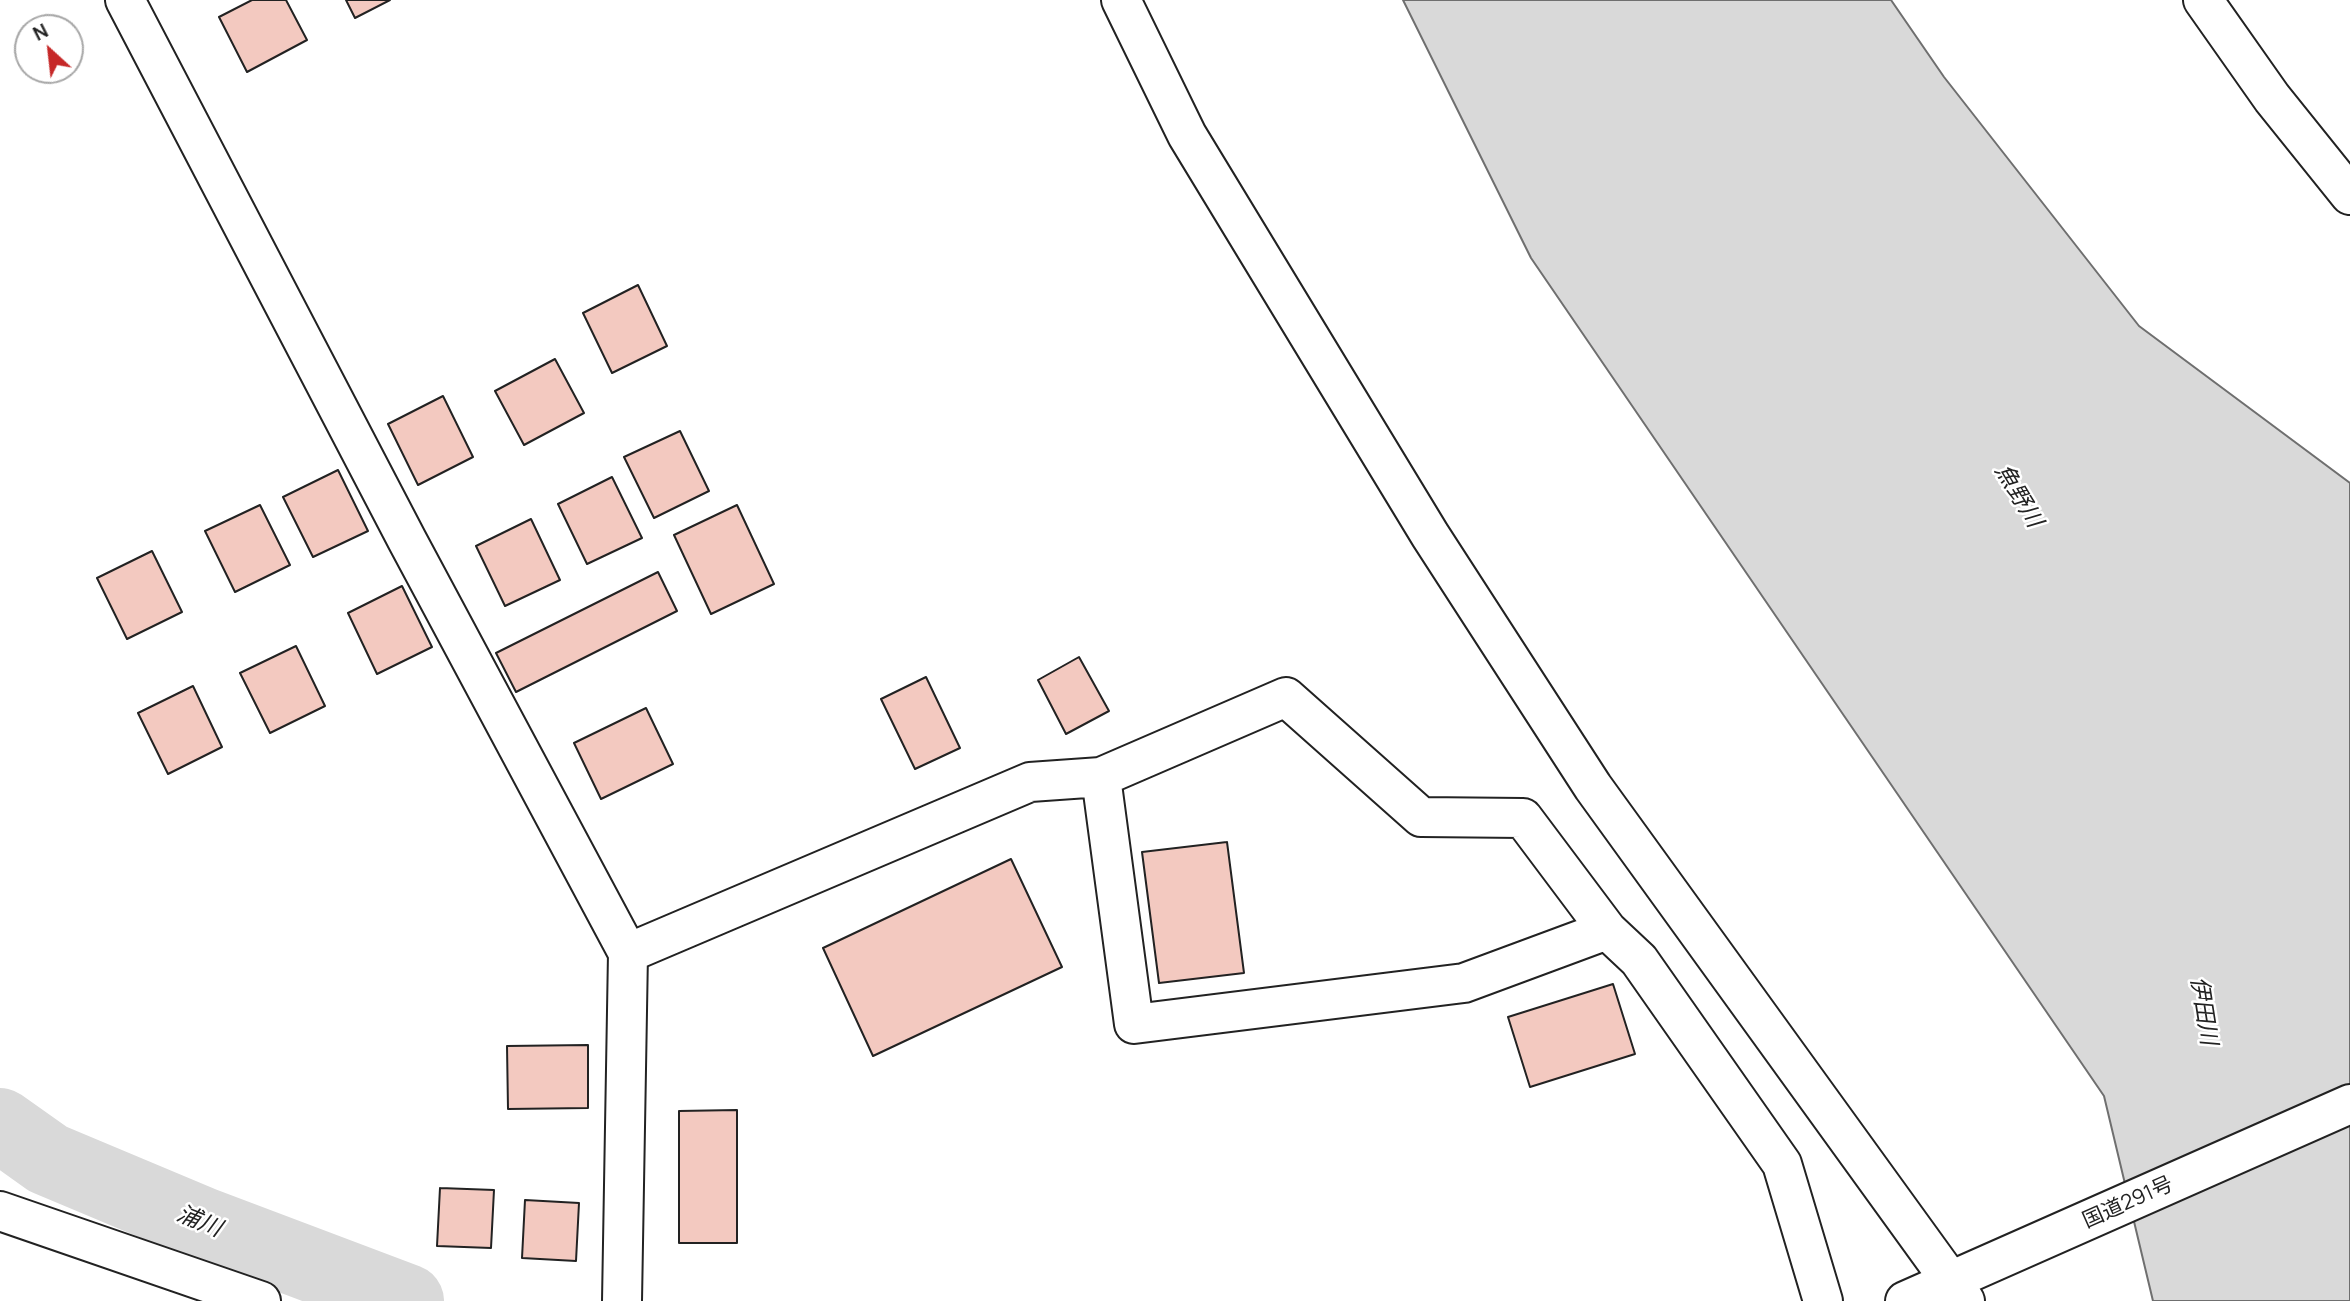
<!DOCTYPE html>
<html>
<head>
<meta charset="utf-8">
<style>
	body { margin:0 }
	#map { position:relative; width:2350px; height:1301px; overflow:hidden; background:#fff; font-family:Manrope,sans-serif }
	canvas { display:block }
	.north { position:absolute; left:14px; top:14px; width:70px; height:70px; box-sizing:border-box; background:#fff; border:2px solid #a7a7a7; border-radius:50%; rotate:333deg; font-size:19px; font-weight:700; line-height:28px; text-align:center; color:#222 }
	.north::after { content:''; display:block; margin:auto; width:24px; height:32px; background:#c62828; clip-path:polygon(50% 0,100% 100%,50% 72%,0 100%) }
</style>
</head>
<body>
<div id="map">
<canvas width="2350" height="1301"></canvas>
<div class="north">N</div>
</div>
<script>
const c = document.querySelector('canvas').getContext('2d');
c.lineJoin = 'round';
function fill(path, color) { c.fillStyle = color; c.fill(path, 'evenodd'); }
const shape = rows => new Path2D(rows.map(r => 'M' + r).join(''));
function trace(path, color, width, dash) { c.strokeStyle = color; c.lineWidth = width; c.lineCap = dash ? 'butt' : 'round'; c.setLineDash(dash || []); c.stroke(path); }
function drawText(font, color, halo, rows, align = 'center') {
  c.font = font + ' Manrope,"Noto Sans JP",sans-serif'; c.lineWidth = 5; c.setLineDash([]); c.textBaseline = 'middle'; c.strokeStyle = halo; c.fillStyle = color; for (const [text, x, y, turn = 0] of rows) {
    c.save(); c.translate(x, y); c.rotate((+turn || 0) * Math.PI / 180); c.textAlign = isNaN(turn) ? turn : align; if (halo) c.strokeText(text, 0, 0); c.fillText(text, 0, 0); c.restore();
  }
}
const water = shape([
	[1403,0,1891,0,1944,77,2139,326,2350,483,2350,1301,2153,1301,2104,1096,1531,258,1403,0]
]);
const river = shape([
	[0,1125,48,1159,203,1224,407,1301]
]);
const building = shape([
	[252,0,286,0,307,40,247,72,219,17,252,0],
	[346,0,390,0,355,18,346,0],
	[638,285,667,346,612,373,583,313,638,285],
	[555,359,584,413,524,445,495,391,555,359],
	[443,396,473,457,418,485,388,424,443,396],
	[680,431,709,491,654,518,624,457,680,431],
	[338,470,368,531,313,557,283,497,338,470],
	[612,477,642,538,587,564,558,504,612,477],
	[260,505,290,565,235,592,205,531,260,505],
	[737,505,774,584,711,614,674,535,737,505],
	[531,519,560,580,505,606,476,546,531,519],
	[152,551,182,612,127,639,97,578,152,551],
	[658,572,677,611,516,692,496,653,658,572],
	[402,586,432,647,377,674,348,613,402,586],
	[296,646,325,706,270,733,240,673,296,646],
	[1079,657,1109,711,1066,734,1038,680,1079,657],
	[926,677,960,748,915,769,881,699,926,677],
	[193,686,222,747,168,774,138,713,193,686],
	[646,708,673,764,601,799,574,743,646,708],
	[1227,842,1244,973,1159,983,1142,852,1227,842],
	[1011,859,1062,967,873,1056,823,948,1011,859],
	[1613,984,1635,1054,1530,1087,1508,1017,1613,984],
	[588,1045,588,1108,508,1109,507,1046,588,1045],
	[737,1110,737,1243,679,1243,679,1111,737,1110],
	[440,1188,494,1190,491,1248,437,1246,440,1188],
	[525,1200,579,1203,576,1261,522,1258,525,1200]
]);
const minor = shape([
	[125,0,407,540,628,953,622,1301],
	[1121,0,1187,135,1430,535,1593,787,1965,1301],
	[2203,0,2272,98,2350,195],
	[1101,777,1286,697,1421,817,1523,818,1607,930],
	[628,953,1030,782,1101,777,1134,1024,1464,983,1607,930,1639,960,1782,1164,1823,1301],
	[0,1211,261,1301]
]);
const highway = shape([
	[1905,1301,2350,1104]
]);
const streetNames = [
	["国道291号",2128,1203,-24]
];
const waterNames = [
	["魚野川",2018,496,59],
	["伊田川",2203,1011,81],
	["浦川",199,1222,22]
];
fill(water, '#d9d9d9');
trace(water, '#6f6f6f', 2);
trace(river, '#d9d9d9', 74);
fill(building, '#f3c9c0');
trace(building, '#222', 2);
trace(minor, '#222', 42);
trace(highway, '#222', 42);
trace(minor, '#fff', 38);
trace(highway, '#fff', 38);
drawText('21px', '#222', '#fff', streetNames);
drawText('italic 23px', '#222', '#fff', waterNames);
</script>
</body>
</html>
